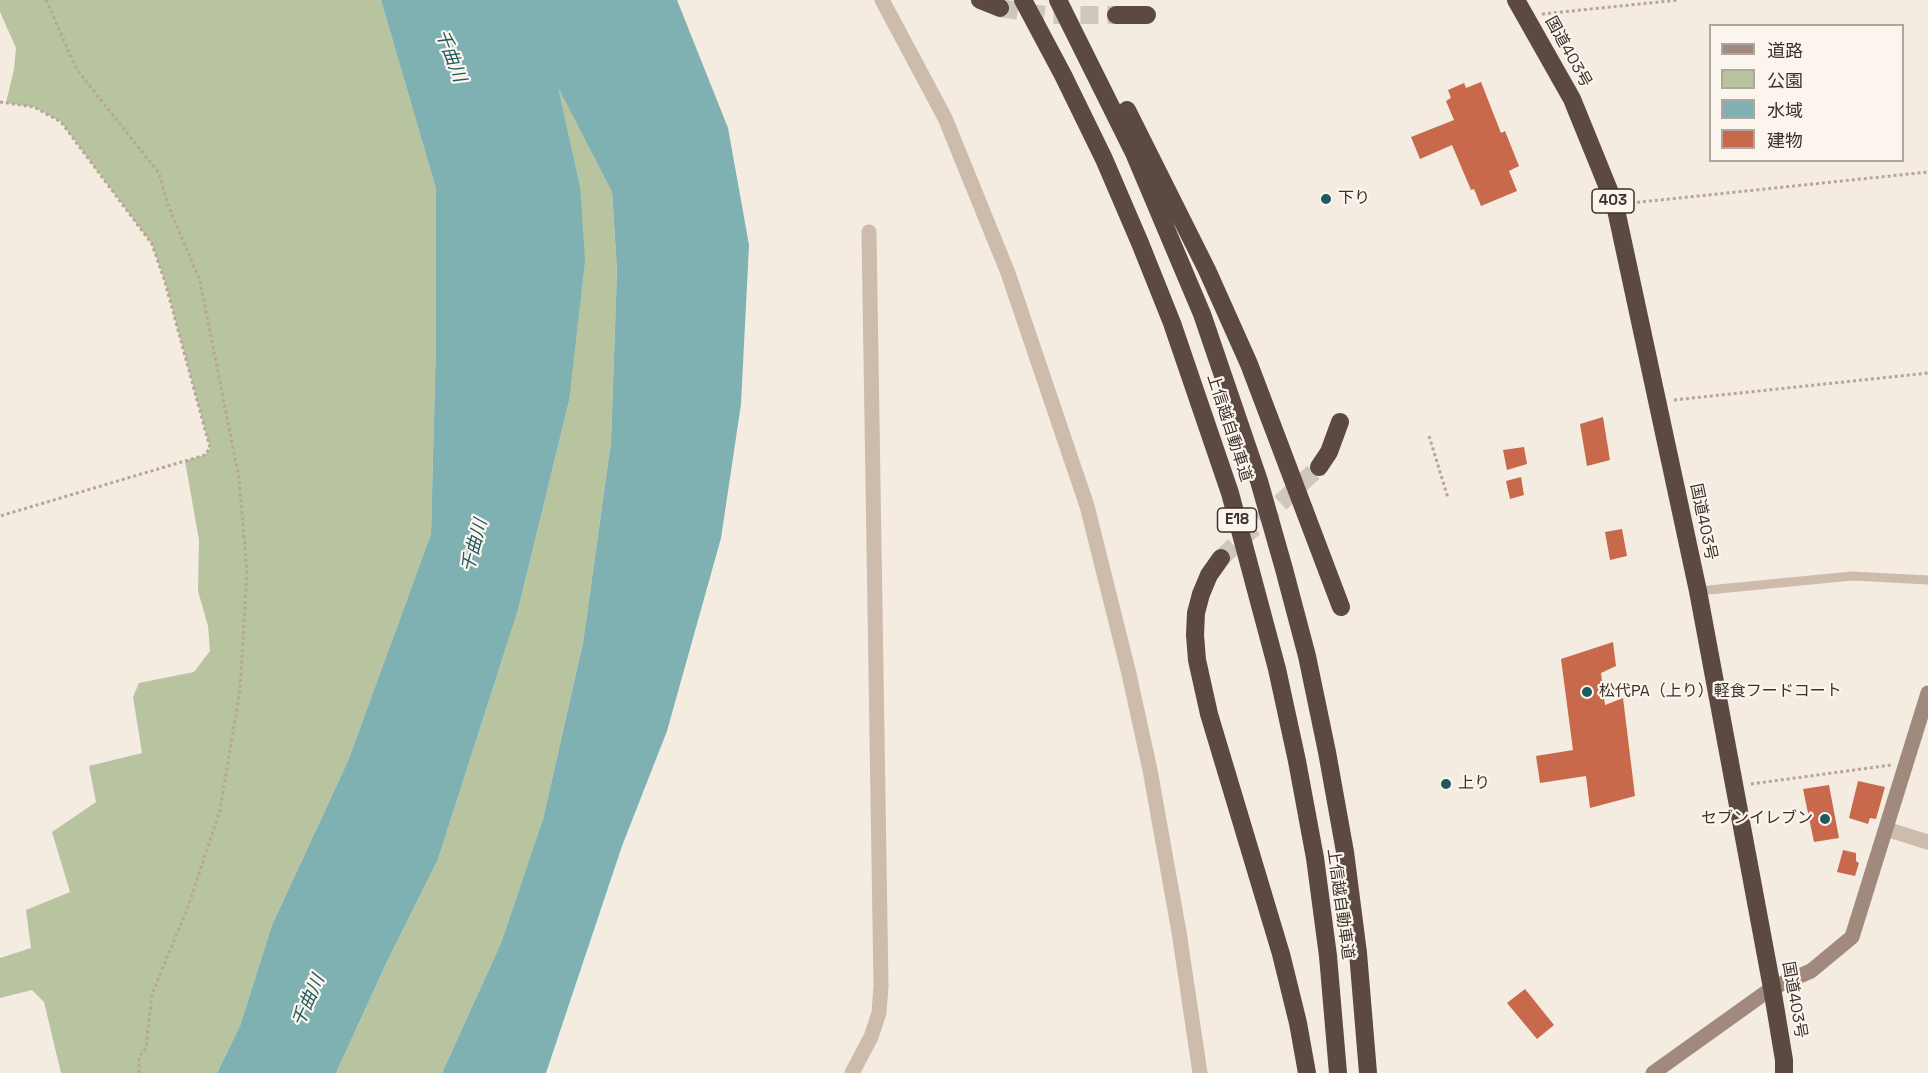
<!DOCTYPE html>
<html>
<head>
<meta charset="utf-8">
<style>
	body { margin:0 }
	#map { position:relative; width:1928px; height:1073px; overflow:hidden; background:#f4ebe1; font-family:"Space Grotesk","Noto Sans JP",sans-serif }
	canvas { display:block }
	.legend { position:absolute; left:1709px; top:24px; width:195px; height:138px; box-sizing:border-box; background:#fbf5ee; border:2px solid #aea6a0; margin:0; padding:8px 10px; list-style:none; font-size:18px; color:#3b302b }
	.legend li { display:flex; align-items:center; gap:12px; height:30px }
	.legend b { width:30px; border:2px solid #aea6a0 }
</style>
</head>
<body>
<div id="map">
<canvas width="1928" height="1073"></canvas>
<ul class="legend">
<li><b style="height:8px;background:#a18a7d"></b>道路</li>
<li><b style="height:16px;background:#b8c4a0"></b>公園</li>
<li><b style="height:16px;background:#7fb0b2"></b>水域</li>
<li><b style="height:16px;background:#c8694b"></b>建物</li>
</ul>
</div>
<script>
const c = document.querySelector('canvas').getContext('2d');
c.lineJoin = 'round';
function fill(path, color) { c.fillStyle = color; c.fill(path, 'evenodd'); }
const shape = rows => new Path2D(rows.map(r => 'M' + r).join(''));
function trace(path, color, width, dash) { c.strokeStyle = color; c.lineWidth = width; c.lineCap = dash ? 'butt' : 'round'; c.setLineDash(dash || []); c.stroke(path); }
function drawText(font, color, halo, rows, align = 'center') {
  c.font = font + ' "Space Grotesk","Noto Sans JP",sans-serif'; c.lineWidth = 4.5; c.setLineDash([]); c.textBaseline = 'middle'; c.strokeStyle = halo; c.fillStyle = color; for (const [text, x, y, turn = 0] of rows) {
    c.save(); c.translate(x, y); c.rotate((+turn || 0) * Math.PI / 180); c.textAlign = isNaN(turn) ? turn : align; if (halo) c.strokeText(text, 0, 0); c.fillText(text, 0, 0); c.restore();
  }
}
const green = shape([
	[0,0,381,0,436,189,436,342,431,534,348,761,272,925,240,1026,217,1073,61,1073,44,1002,32,990,0,998,0,958,31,948,26,910,70,892,52,832,96,802,89,766,142,753,133,697,139,683,194,672,210,651,208,626,198,591,199,540,185,461,205,455,210,448,165,282,152,244,61,122,34,107,6,103,14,69,16,48,0,12],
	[557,84,612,192,617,270,611,442,583,643,543,819,501,943,442,1073,336,1073,385,966,438,859,518,610,569,401,580,186]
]);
const water = shape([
	[381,0,677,0,728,128,749,245,741,404,721,538,667,731,622,846,546,1073,442,1073,501,943,543,819,583,643,611,442,617,270,612,192,558,87,580,186,585,260,569,401,518,610,438,859,385,966,336,1073,217,1073,240,1026,272,925,348,761,431,534,436,342,436,189]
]);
const building = shape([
	[1481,82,1501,133,1505,131,1519,166,1509,171,1517,191,1481,206,1474,189,1471,190,1452,145,1420,159,1411,137,1454,120,1446,101,1451,98,1448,90,1464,83,1466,88],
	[1603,417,1610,460,1587,466,1580,424],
	[1524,447,1527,464,1507,470,1503,450],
	[1521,477,1524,495,1510,499,1506,481],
	[1622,529,1627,556,1610,560,1605,532],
	[1613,642,1616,666,1601,673,1605,705,1623,698,1635,796,1590,808,1586,776,1540,783,1536,756,1573,750,1561,659],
	[1858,781,1885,787,1876,819,1870,818,1868,824,1849,818],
	[1829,785,1839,838,1814,842,1803,789],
	[1843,850,1856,853,1856,861,1859,863,1855,876,1837,872],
	[1525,989,1554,1025,1537,1039,1507,1003]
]);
const highwayTunnel = shape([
	[1000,8,1045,15,1116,15],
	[1221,558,1319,467]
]);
const path = shape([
	[46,0,77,70,159,173,168,205,200,281,239,478,247,572,240,690,220,810,188,907,152,994,146,1048,139,1057,139,1073],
	[1542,14,1679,0],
	[0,102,34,107,61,122,152,244,165,282,210,448,205,455,0,516],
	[1631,203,1928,172],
	[1674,400,1928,373],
	[1429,436,1448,498],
	[1751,784,1891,765]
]);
const lane = shape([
	[1698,591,1852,576,1928,580]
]);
const street = shape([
	[882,0,945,118,1008,273,1087,506,1129,674,1150,770,1179,932,1200,1073],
	[1886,829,1928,842],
	[852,1073,871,1037,879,1013,881,986,869,232]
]);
const secondary = shape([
	[1653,1073,1772,988,1811,971,1852,937,1928,693]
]);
const highway = shape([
	[980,0,1000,8],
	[1023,0,1063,75,1104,159,1140,243,1172,323,1230,493,1277,669,1297,761,1315,858,1328,956,1338,1073],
	[1058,0,1134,153,1202,314,1259,481,1284,569,1307,656,1327,752,1345,852,1358,953,1368,1073],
	[1516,0,1572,99,1615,205,1698,591,1772,988,1784,1060,1784,1073],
	[1116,15,1147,15],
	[1127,110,1207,270,1249,364,1341,607],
	[1319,467,1329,452,1340,422],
	[1221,558,1209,575,1201,594,1196,613,1195,635,1197,660,1209,714,1281,954,1298,1023,1307,1073]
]);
const markers = [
	[1326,199,6,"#1f5a5e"],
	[1587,692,6,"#1f5a5e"],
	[1446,784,6,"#1f5a5e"],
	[1825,819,6,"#1f5a5e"]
];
const shields = [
	[1613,201,42],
	[1237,520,39]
];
const shieldNames = [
	["403",1613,201],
	["E18",1237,520]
];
const streetNames = [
	["国道403号",1568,52,61],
	["上信越自動車道",1229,428,72],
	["国道403号",1703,522,78],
	["上信越自動車道",1340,904,82],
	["国道403号",1794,1000,80]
];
const poiNames = [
	["下り",1338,199],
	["松代PA（上り）軽食フードコート",1599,692],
	["上り",1458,784],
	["セブンイレブン",1813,819,"right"]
];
const waterNames = [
	["千曲川",450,56,69],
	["千曲川",475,546,-75],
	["千曲川",309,1001,-66]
];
fill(green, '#b8c4a0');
fill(water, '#7fb0b2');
fill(building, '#c8694b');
trace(highwayTunnel, '#cfc6bd', 18, [18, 9]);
trace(path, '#b9a596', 3, [3, 3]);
trace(lane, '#cdbbac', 9);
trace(street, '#cdbbac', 15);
trace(secondary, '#a18a7d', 15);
trace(highway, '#5c4a42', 18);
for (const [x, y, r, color] of markers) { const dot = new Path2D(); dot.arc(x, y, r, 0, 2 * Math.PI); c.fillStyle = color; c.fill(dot); trace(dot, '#fbf5ee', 2); }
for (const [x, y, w] of shields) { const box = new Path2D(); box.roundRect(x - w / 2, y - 12, w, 24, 4.5); c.fillStyle = '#fbf5ee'; c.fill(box); trace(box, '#3b302b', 1.5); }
drawText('bold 15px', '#3b302b', null, shieldNames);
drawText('16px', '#3b302b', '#fbf5ee', streetNames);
drawText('16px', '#3b302b', '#fbf5ee', poiNames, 'left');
drawText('italic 18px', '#1f5a5e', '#fbf5ee', waterNames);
</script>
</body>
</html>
